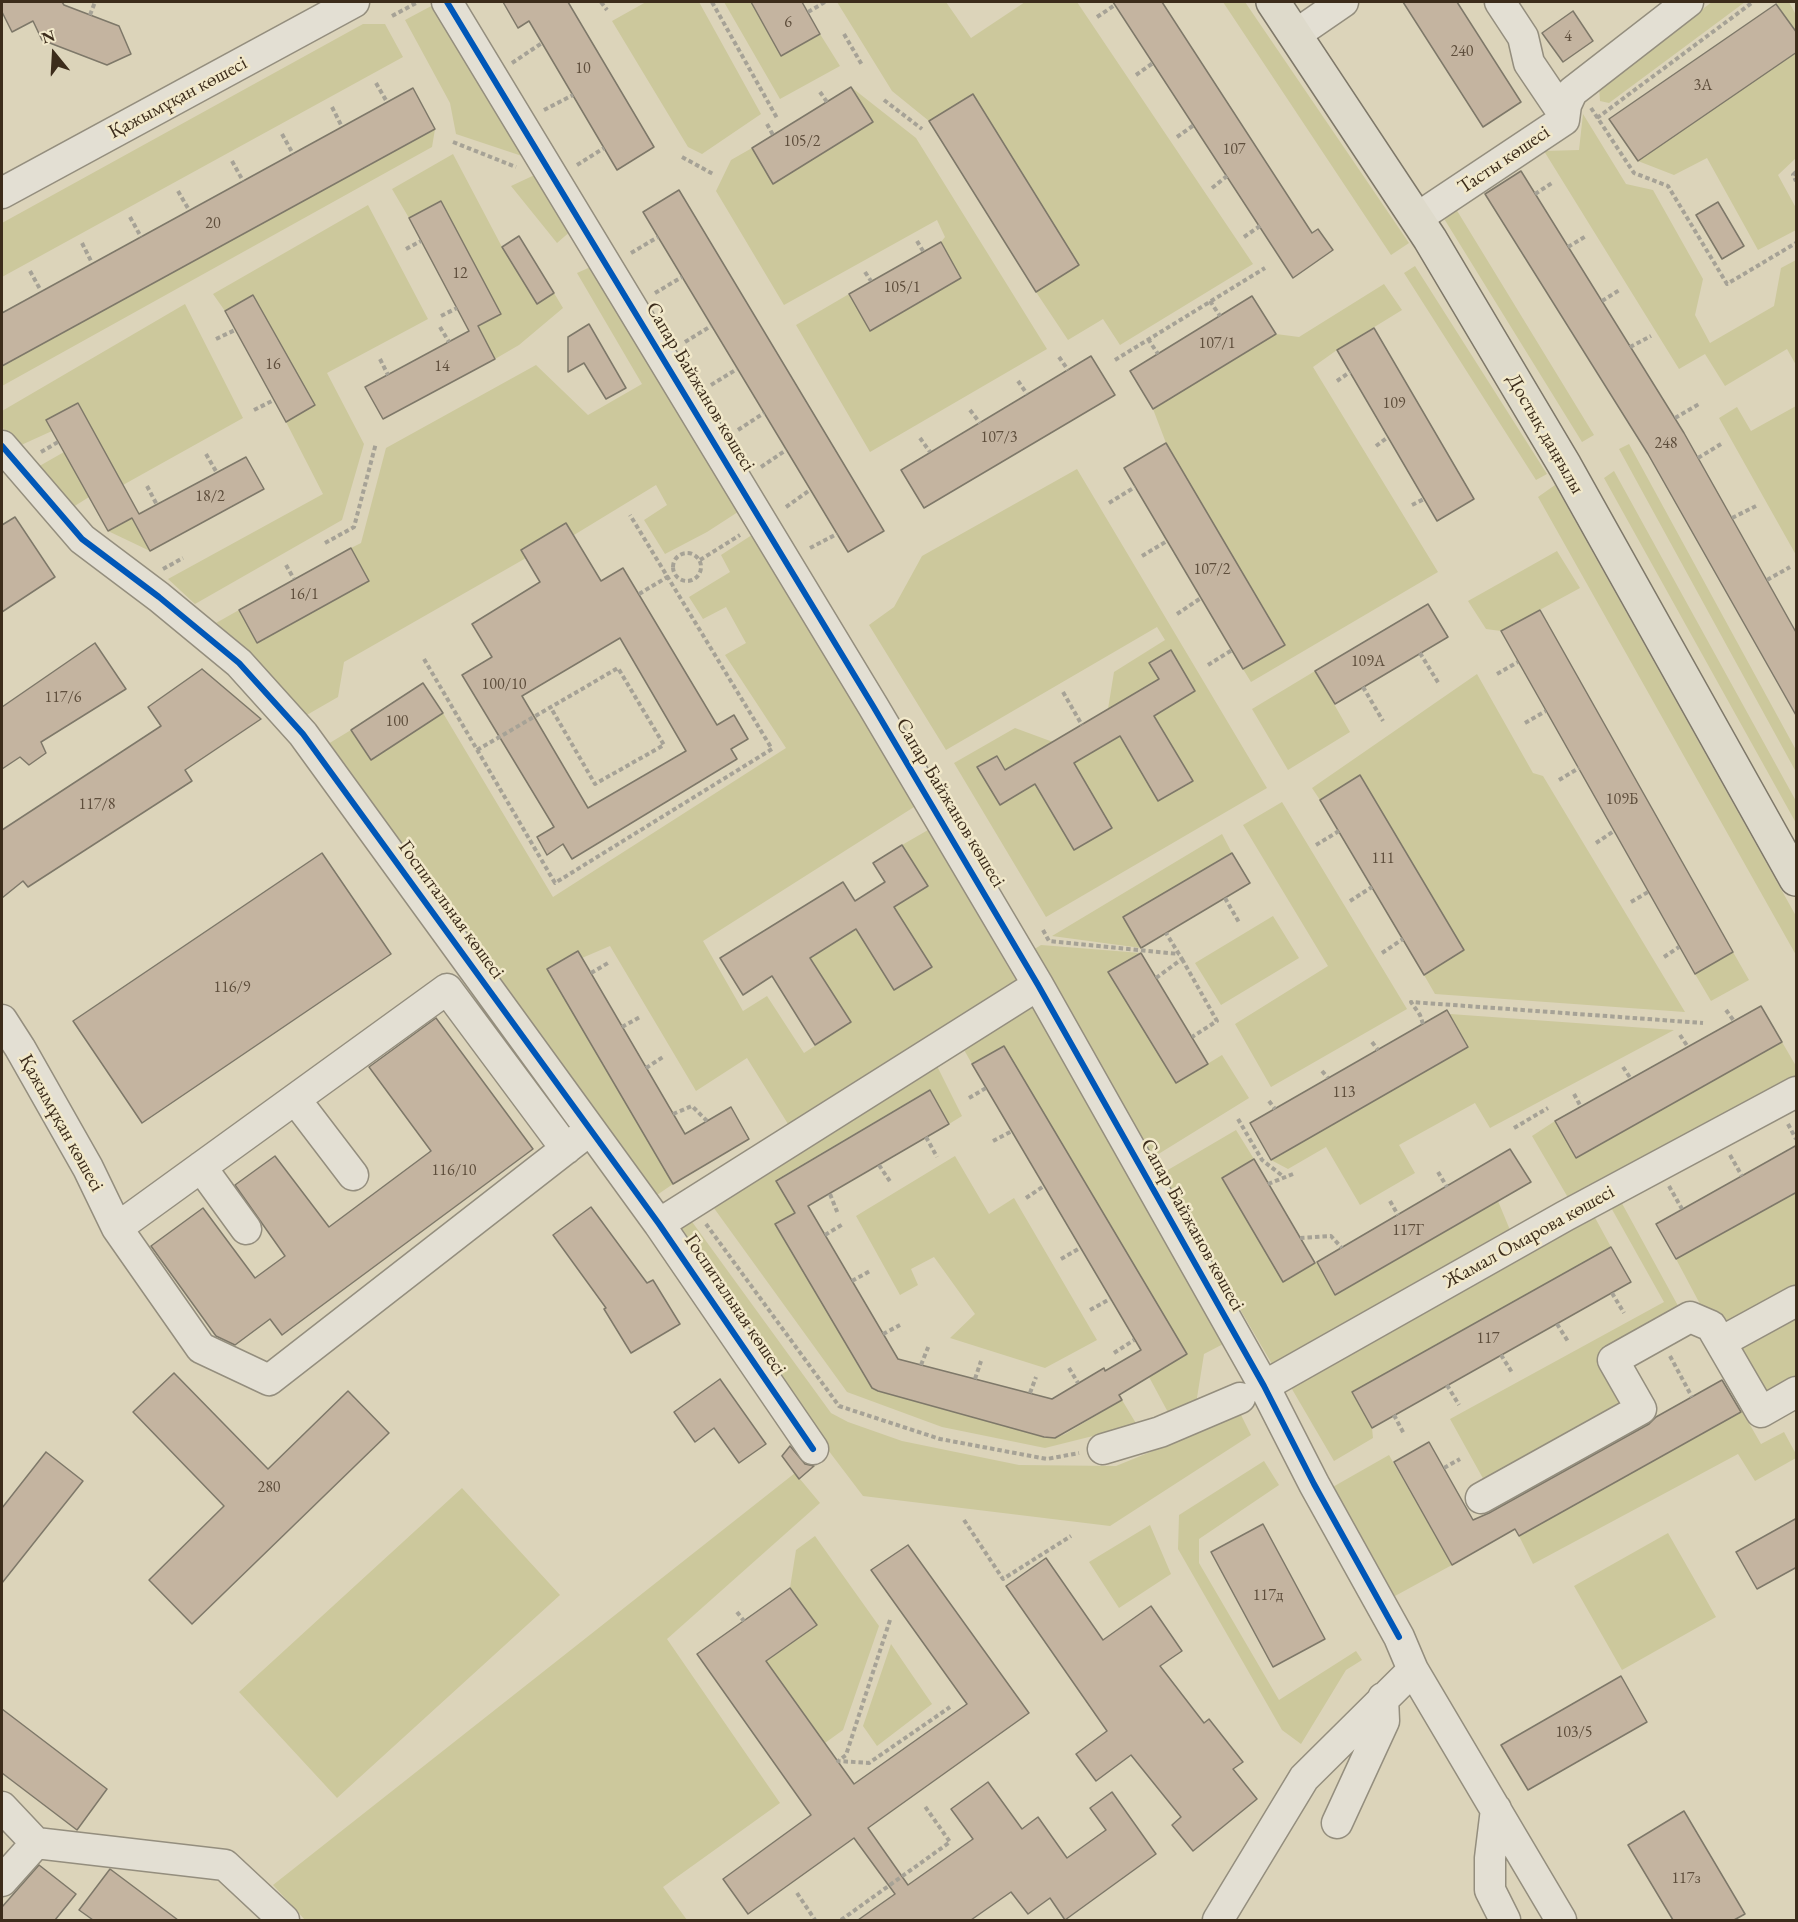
<!DOCTYPE html>
<html>
<head>
<meta charset="utf-8">
<style>
	body { margin:0 }
	#map { position:relative; width:1798px; height:1922px; overflow:hidden; background:#dcd4ba; font-family:"EB Garamond",serif }
	canvas { display:block }
	.frame { position:absolute; inset:0; border:3px solid #3c2c1b; pointer-events:none }
	.north { position:absolute; left:24px; top:24px; width:60px; height:60px; -webkit-text-stroke:4px #f1e8ca; paint-order:stroke; rotate:342deg; font-size:16px; font-weight:700; line-height:24px; text-align:center; color:#3c2c1b }
	.north::after { content:''; display:block; margin:auto; width:21px; height:27px; background:#3c2c1b; clip-path:polygon(50% 0,100% 100%,50% 72%,0 100%) }
</style>
</head>
<body>
<div id="map">
<canvas width="1798" height="1922"></canvas>
<div class="frame"></div>
<div class="north">N</div>
</div>
<script>
const c = document.querySelector('canvas').getContext('2d');
c.lineJoin = 'round';
function fill(path, color) { c.fillStyle = color; c.fill(path, 'evenodd'); }
const shape = rows => new Path2D(rows.map(r => 'M' + r).join(''));
function trace(path, color, width, dash) { c.strokeStyle = color; c.lineWidth = width; c.lineCap = dash ? 'butt' : 'round'; c.setLineDash(dash || []); c.stroke(path); }
function drawText(font, color, halo, rows, align = 'center') {
  c.font = font + ' "EB Garamond",serif'; c.lineWidth = 5; c.setLineDash([]); c.textBaseline = 'middle'; c.strokeStyle = halo; c.fillStyle = color; for (const [text, x, y, turn = 0] of rows) {
    c.save(); c.translate(x, y); c.rotate((+turn || 0) * Math.PI / 180); c.textAlign = isNaN(turn) ? turn : align; if (halo) c.strokeText(text, 0, 0); c.fillText(text, 0, 0); c.restore();
  }
}
const green = shape([
	[646,2,699,2,761,114,702,154,688,147,612,21],
	[724,2,751,2,781,56,820,34,840,66,780,99],
	[837,2,946,2,971,38,1025,2,1077,2,1253,264,1120,345,1103,319,1068,340,1036,292,1079,265,973,94,929,121,892,91],
	[1223,2,1245,2,1409,243,1391,255],
	[1712,2,1745,2,1609,103,1600,101,1599,87],
	[1780,2,1789,2,1796,15,1796,33,1776,4],
	[435,4,525,157,456,134,450,103,405,20],
	[363,24,385,24,403,57,2,277,2,223],
	[1796,52,1796,158,1778,175,1796,208,1796,230,1758,250,1707,158,1674,175,1638,161],
	[851,87,916,138,1047,349,870,452,796,325,849,294,871,330,961,278,941,242,945,237,937,220,784,305,716,191,731,160,752,148,773,183,872,123],
	[1583,114,1626,184,1653,190,1703,279,1695,315,1710,343,1774,306,1781,268,1796,260,1796,365,1787,349,1725,386,1705,354,1679,369,1544,151,1579,150],
	[435,129,432,147,2,386,2,366],
	[453,154,502,247,537,303,554,293,563,308,519,345,495,359,478,326,501,314,441,201,409,218,392,189],
	[541,172,572,230,557,243,511,186],
	[368,205,428,319,327,373,364,444,342,520,195,604,168,579,323,494,286,422,315,405,253,296,225,311,213,294],
	[1456,209,1594,435,1582,442,1443,217],
	[595,265,741,510,707,532,665,554,644,520,667,505,656,485,574,535,566,523,521,550,526,558,344,662,338,697,305,716,250,651,216,623,239,610,257,642,369,581,351,548,361,543,386,448,536,365,588,415,642,384,577,273],
	[1415,266,1547,474,1536,480,1404,273],
	[1384,284,1402,310,1337,350,1313,367,1438,572,1251,682,1243,669,1285,644,1166,443,1153,409,1276,334,1299,337],
	[185,304,243,418,123,485,78,403,46,420,52,431,19,446,2,427,2,411],
	[1796,406,1796,555,1719,418,1737,407,1751,431],
	[1629,444,1796,750,1796,772,1619,449],
	[64,452,89,497,70,509,36,468],
	[1077,469,1267,788,1046,917,954,763,1015,728,1053,742,1005,770,996,756,977,767,1000,805,1035,784,1074,850,1112,828,1074,763,1120,736,1158,801,1193,781,1154,716,1195,691,1171,650,1149,663,1159,679,1108,709,1114,672,1165,640,1157,627,946,750,869,625,894,607,922,556],
	[1614,471,1796,801,1796,823,1604,478],
	[1555,485,1796,916,1796,955,1538,497],
	[132,518,150,551,108,531],
	[755,533,914,807,703,941,743,1011,767,996,804,1053,851,1022,810,958,856,929,894,990,931,967,894,907,902,845,928,830,1017,982,788,1124,747,1058,696,1091,610,946,582,958,548,970,673,1184,654,1197,328,744,351,730,371,760,443,713,553,897,786,748,725,655,746,643,726,607,703,619,689,597,730,572,721,555],
	[1557,551,1580,588,1501,631,1486,629,1468,601],
	[1315,671,1350,732,1288,770,1252,709],
	[1477,674,1533,773,1543,776,1685,1012,1435,994,1424,975,1464,950,1361,776,1320,800,1312,788],
	[1282,802,1407,1009,1271,1087,1235,1024,1328,966,1243,825],
	[1222,834,1232,853,1124,917,1141,948,1052,936],
	[1273,916,1299,958,1221,1005,1195,963],
	[1041,945,1141,953,1109,972,1176,1083,1222,1055,1249,1098,1152,1158,1033,950],
	[1733,952,1749,980,1711,1001,1695,974],
	[1031,1003,1227,1342,1204,1354,1196,1404,1170,1416,1149,1377,1186,1354,1004,1046,972,1064,963,1048],
	[1450,1014,1674,1030,1490,1128,1475,1103,1399,1145,1415,1173,1360,1205,1326,1147,1288,1169,1271,1160,1468,1047],
	[1782,1042,1796,1066,1796,1076,1570,1201,1532,1136,1555,1121,1576,1158],
	[936,1064,962,1116,949,1124,929,1090,776,1180,795,1213,776,1224,867,1381,878,1391,1044,1437,1055,1438,1065,1434,1122,1400,1137,1425,1045,1448,942,1427,847,1392,711,1204],
	[1236,1130,1254,1159,1222,1179,1283,1281,1317,1262,1336,1295,1498,1201,1510,1230,1272,1364,1161,1174],
	[955,1156,989,1214,1014,1198,1097,1340,1045,1368,950,1338,975,1314,934,1257,911,1269,918,1285,900,1295,856,1216],
	[1796,1192,1796,1289,1727,1329,1717,1312,1700,1304,1676,1259],
	[1619,1198,1682,1313,1600,1359,1626,1407,1485,1482,1450,1419,1664,1302,1609,1204],
	[1593,1214,1611,1247,1352,1392,1372,1428,1373,1438,1334,1461,1289,1384],
	[690,1219,831,1413,848,1422,902,1441,1019,1465,1116,1466,1241,1415,1251,1435,1110,1526,863,1496,822,1442,675,1228],
	[1796,1311,1796,1381,1763,1399,1733,1345],
	[1742,1411,1761,1444,1784,1432,1796,1454,1796,1458,1755,1481,1738,1454,1533,1564,1519,1536],
	[1389,1455,1452,1565,1395,1596,1331,1488],
	[1264,1461,1279,1485,1199,1539,1199,1563,1279,1700,1356,1651,1362,1660,1346,1670,1301,1744,1282,1730,1178,1549,1179,1515],
	[795,1473,820,1503,667,1639,780,1803,663,1887,687,1920,305,1920,273,1885],
	[462,1488,560,1595,337,1798,239,1692],
	[1150,1525,1171,1574,1119,1608,1089,1562],
	[1668,1533,1716,1617,1622,1670,1574,1586],
	[815,1536,879,1626,843,1730,825,1743,783,1685,751,1672,817,1625,790,1588,796,1550],
	[891,1644,932,1704,877,1746,863,1726]
]);
const building = shape([
	[2,2,62,2,64,5,119,26,131,54,107,65,42,40,33,21,12,32,2,12,2,2],
	[503,2,568,2,654,147,617,170,529,21,518,28,503,2],
	[751,2,802,2,820,34,781,56,751,2],
	[1113,2,1162,2,1312,233,1318,229,1333,250,1293,278,1113,2],
	[1403,2,1457,2,1521,102,1483,127,1403,2],
	[1776,4,1797,33,1797,52,1638,161,1609,119,1776,4],
	[1573,11,1593,41,1563,62,1542,33,1573,11],
	[851,87,873,122,773,184,752,148,851,87],
	[413,88,435,129,2,366,2,313,413,88],
	[973,94,1079,265,1036,292,929,121,973,94],
	[1521,171,1684,433,1797,634,1797,717,1648,454,1485,194,1521,171],
	[679,190,884,531,848,552,643,212,679,190],
	[441,201,501,314,478,326,495,359,383,419,365,387,469,331,409,218,441,201],
	[1718,202,1744,246,1722,259,1696,215,1718,202],
	[519,236,554,293,537,304,502,247,519,236],
	[941,242,961,278,870,331,849,294,941,242],
	[253,295,315,405,286,422,225,311,253,295],
	[1252,296,1276,334,1153,409,1130,371,1252,296],
	[589,324,626,388,606,399,584,363,568,372,568,337,589,324],
	[1374,328,1474,499,1437,521,1337,350,1374,328],
	[1091,356,1115,395,924,508,901,470,1091,356],
	[78,403,139,514,246,457,264,489,150,551,132,518,108,531,46,420,78,403],
	[1166,443,1285,645,1243,669,1124,468,1166,443],
	[15,517,55,577,2,612,2,525,15,517],
	[566,523,601,581,623,568,717,725,734,715,748,739,731,749,737,759,572,859,563,844,547,855,537,837,554,827,462,675,492,657,472,624,540,582,521,550,566,523],
	[620,638,686,751,588,808,522,696,620,638],
	[351,548,369,581,257,643,239,610,351,548],
	[1428,604,1448,637,1335,704,1315,671,1428,604],
	[1540,610,1733,952,1695,974,1501,631,1540,610],
	[95,643,126,689,41,742,46,753,29,765,20,757,2,769,2,707,95,643],
	[1171,650,1195,691,1154,716,1193,781,1158,801,1120,736,1074,763,1112,828,1074,850,1035,784,1000,805,977,767,997,756,1005,770,1159,679,1149,663,1171,650],
	[202,669,261,719,185,770,192,781,28,887,23,881,2,898,2,830,161,726,148,707,202,669],
	[423,683,443,713,371,760,351,730,423,683],
	[1360,775,1464,950,1424,975,1320,800,1360,775],
	[902,845,928,886,894,907,932,967,894,990,856,929,810,958,851,1022,815,1045,772,976,743,995,720,958,843,882,855,901,885,882,873,863,902,845],
	[322,853,391,954,142,1123,73,1021,322,853],
	[1232,853,1250,883,1141,948,1123,917,1232,853],
	[578,951,685,1134,731,1107,749,1139,673,1184,547,969,578,951],
	[1141,953,1208,1064,1176,1083,1108,972,1141,953],
	[1761,1006,1782,1042,1576,1158,1555,1121,1761,1006],
	[1447,1010,1468,1047,1271,1160,1250,1123,1447,1010],
	[436,1018,533,1149,282,1335,270,1319,235,1345,216,1336,151,1246,203,1208,255,1278,285,1256,235,1185,275,1156,329,1227,431,1151,369,1067,436,1018],
	[1004,1046,1187,1354,1119,1395,1122,1400,1055,1438,1044,1437,878,1391,872,1388,775,1224,795,1213,776,1181,930,1090,949,1124,808,1206,898,1359,1052,1399,1104,1368,1105,1371,1141,1350,972,1064,1004,1046],
	[1797,1145,1797,1192,1676,1259,1656,1224,1797,1145],
	[1510,1149,1531,1182,1335,1295,1317,1262,1510,1149],
	[1254,1159,1315,1263,1283,1282,1222,1178,1254,1159],
	[591,1207,647,1283,653,1280,680,1324,631,1353,604,1309,606,1308,553,1235,591,1207],
	[1611,1247,1631,1282,1372,1428,1352,1392,1611,1247],
	[174,1373,268,1469,348,1391,389,1433,192,1624,149,1580,224,1506,133,1412,174,1373],
	[720,1379,766,1444,739,1463,714,1428,695,1442,674,1412,720,1379],
	[1722,1380,1741,1412,1519,1536,1515,1529,1452,1565,1394,1462,1429,1442,1473,1520,1489,1513,1649,1424,1656,1417,1722,1380],
	[790,1446,805,1464,814,1466,799,1479,782,1456,790,1446],
	[46,1452,83,1481,2,1583,2,1508,46,1452],
	[1797,1518,1797,1567,1757,1589,1736,1552,1797,1518],
	[1263,1524,1325,1639,1273,1667,1211,1552,1263,1524],
	[908,1545,1029,1713,868,1828,908,1885,973,1839,951,1809,988,1782,1022,1829,1038,1817,1067,1858,1106,1830,1090,1808,1112,1792,1156,1854,1065,1920,1050,1898,1028,1914,1011,1892,971,1920,858,1920,895,1894,854,1838,748,1914,723,1879,811,1815,697,1654,790,1588,817,1625,766,1661,854,1784,967,1704,871,1570,908,1545],
	[1046,1558,1103,1640,1151,1606,1182,1651,1160,1666,1204,1723,1209,1719,1243,1762,1233,1769,1257,1799,1193,1851,1172,1825,1181,1817,1131,1755,1096,1781,1076,1754,1107,1731,1006,1586,1046,1558],
	[1621,1676,1647,1722,1528,1790,1501,1745,1621,1676],
	[2,1709,107,1789,77,1830,2,1773,2,1709],
	[1684,1811,1745,1914,1734,1920,1673,1920,1628,1845,1684,1811],
	[39,1865,76,1894,55,1920,2,1920,2,1907,39,1865],
	[110,1869,178,1920,93,1920,79,1910,110,1869]
]);
const path = shape([
	[601,2,607,10],
	[712,2,777,118],
	[808,12,825,2],
	[90,15,95,2],
	[392,16,418,2],
	[1097,17,1115,5],
	[844,34,862,65],
	[512,63,542,43],
	[1136,75,1153,63],
	[376,83,387,102],
	[820,92,827,102],
	[884,100,922,129],
	[332,107,342,127],
	[1591,108,1634,173,1668,186,1727,284,1796,243],
	[544,110,573,95],
	[1597,118,1753,2],
	[767,124,773,135],
	[282,134,293,154],
	[1177,137,1194,125],
	[453,142,516,167],
	[682,157,713,174],
	[232,161,243,181],
	[577,165,604,148],
	[1796,172,1793,175,1796,181],
	[1212,188,1227,176],
	[178,191,189,210],
	[1535,194,1552,183],
	[130,217,141,237],
	[1244,237,1260,226],
	[917,241,923,251],
	[82,243,92,263],
	[1568,247,1586,236],
	[406,249,421,241],
	[631,253,658,237],
	[30,271,41,291],
	[865,272,871,281],
	[655,293,682,277],
	[1210,301,1220,316],
	[1602,301,1621,289],
	[441,316,457,308],
	[440,327,449,342],
	[216,339,235,330],
	[1148,339,1158,354],
	[685,342,711,326],
	[1630,347,1651,336],
	[1059,357,1068,370],
	[380,359,388,375],
	[1115,360,1265,268],
	[1018,381,1027,394],
	[1337,381,1350,372],
	[711,385,737,369],
	[254,410,274,400],
	[970,410,980,423],
	[1675,418,1699,404],
	[738,430,764,413],
	[920,438,930,452],
	[1376,446,1388,437],
	[41,452,58,442],
	[206,454,217,473],
	[1698,458,1721,444],
	[761,467,786,450],
	[147,486,157,505],
	[1109,503,1135,487],
	[1412,505,1424,499],
	[786,507,810,490],
	[1732,518,1756,506],
	[325,543,354,527,376,443],
	[810,548,837,534],
	'673 567a14 14 0 1 1 28 0a14 14 0 1 1-28 0Z',
	[1142,556,1167,541],
	[700,560,740,535],
	[286,565,294,579],
	[163,569,183,558],
	[1767,580,1790,567],
	[639,594,669,576],
	[1177,614,1201,598],
	[1420,653,1439,684],
	[424,659,555,883,772,749,630,515],
	[1208,665,1232,650],
	[1497,674,1518,662],
	[1363,687,1383,721],
	[1063,692,1082,725],
	[1525,723,1546,711],
	[477,750,618,668,664,745,595,784,551,708],
	[1559,780,1579,768],
	[1596,843,1614,831],
	[1316,845,1339,831],
	[1225,898,1240,924],
	[1350,901,1372,887],
	[1631,902,1648,892],
	[1043,930,1049,941,1179,954],
	[1382,953,1403,939],
	[1664,957,1679,947],
	[1182,959,1217,1021,1192,1037],
	[591,973,608,963],
	[1156,978,1182,959,1166,933],
	[1726,1010,1734,1021],
	[1423,1024,1420,1015,1411,1002,1703,1023],
	[622,1027,640,1017],
	[1680,1035,1688,1047],
	[1372,1042,1378,1050],
	[1623,1067,1631,1079],
	[646,1068,663,1057],
	[1322,1071,1328,1078],
	[1574,1094,1581,1107],
	[969,1098,986,1088],
	[1269,1101,1275,1109],
	[673,1114,692,1106,707,1121],
	[1238,1119,1262,1160,1284,1177],
	[1788,1124,1796,1139],
	[1514,1128,1548,1108],
	[926,1137,937,1157],
	[993,1141,1012,1131],
	[1730,1155,1742,1176],
	[879,1165,891,1183],
	[1438,1172,1447,1187],
	[1268,1184,1293,1174],
	[1669,1186,1682,1209],
	[830,1194,838,1214],
	[1026,1198,1044,1186],
	[1390,1201,1398,1215],
	[706,1224,839,1406,940,1439,1047,1459,1079,1453],
	[825,1235,843,1224],
	[1300,1238,1331,1236,1342,1248],
	[1061,1259,1080,1248],
	[852,1281,870,1271],
	[1612,1293,1624,1313],
	[1090,1310,1110,1299],
	[1557,1324,1569,1343],
	[883,1334,900,1325],
	[1114,1353,1134,1340],
	[1501,1355,1513,1374],
	[1670,1356,1692,1397],
	[921,1365,929,1345],
	[1069,1368,1078,1383],
	[975,1379,981,1361],
	[1447,1385,1459,1405],
	[1030,1393,1036,1377],
	[1394,1415,1404,1434],
	[1444,1468,1460,1459],
	[964,1520,1003,1579,1071,1536],
	[737,1612,744,1621],
	[890,1620,846,1755,838,1761,869,1763,950,1707],
	[797,1893,815,1920],
	[841,1920,950,1842,924,1805]
]);
const minor = shape([
	[447,2,873,706,1038,985,1264,1386,1314,1484,1399,1637,1413,1670,1561,1920],
	[1500,2,1523,37,1529,63,1558,106],
	[1295,35,1343,2],
	[2,193,354,2],
	[1417,218,1564,120,1566,105,1572,92,1688,2],
	[2,446,82,539,159,597,239,663,303,734,659,1224,813,1449],
	[2,1020,20,1048,88,1168,117,1228],
	[295,1099,353,1175],
	[566,1149,447,989,117,1228,201,1348,269,1380,590,1130],
	[201,1167,246,1229],
	[659,1224,1038,985],
	[1721,1342,1796,1301],
	[1264,1386,1565,1216,1796,1092],
	[1103,1449,1160,1432,1240,1398],
	[1481,1498,1641,1409,1613,1360,1690,1317,1711,1326,1761,1412,1796,1392],
	[2,1807,36,1843],
	[1496,1809,1490,1858,1490,1890,1505,1920],
	[1337,1823,1384,1721,1383,1698],
	[2,1881,36,1843,225,1865,284,1920],
	[1218,1920,1304,1778,1413,1670]
]);
const major = shape([
	[1273,2,1430,239,1565,466,1796,879]
]);
const cycleway = shape([
	[447,2,873,706,1038,985,1264,1386,1314,1484,1399,1637],
	[2,446,82,539,159,597,239,663,303,734,659,1224,813,1449]
]);
const numberNames = [
	["6",788,23],
	["4",1568,37],
	["240",1462,52],
	["10",583,69],
	["3А",1703,86],
	["105/2",802,142],
	["107",1234,150],
	["20",213,224],
	["12",460,274],
	["105/1",902,288],
	["107/1",1217,344],
	["16",273,365],
	["14",442,367],
	["109",1394,404],
	["107/3",999,438],
	["248",1666,444],
	["18/2",210,497],
	["107/2",1212,570],
	["16/1",304,595],
	["109А",1368,662],
	["100/10",504,685],
	["117/6",63,698],
	["100",397,722],
	["109Б",1622,800],
	["117/8",97,805],
	["111",1383,859],
	["116/9",232,988],
	["113",1344,1093],
	["116/10",454,1171],
	["117Г",1408,1231],
	["117",1488,1339],
	["280",269,1488],
	["117д",1268,1596],
	["103/5",1574,1733],
	["117з",1686,1879]
];
const streetNames = [
	["Қажымұқан көшесі",178,98,-28],
	["Тасты көшесі",1504,160,-34],
	["Сапар Байжанов көшесі",700,387,59],
	["Достық даңғылы",1545,434,60],
	["Сапар Байжанов көшесі",950,803,59],
	["Госпитальная көшесі",451,910,54],
	["Қажымұқан көшесі",61,1123,61],
	["Сапар Байжанов көшесі",1192,1225,61],
	["Жамал Омарова көшесі",1529,1237,-29],
	["Госпитальная көшесі",735,1305,56]
];
fill(green, '#ccc89c');
fill(building, '#c4b4a0');
trace(building, '#7e7869', 1.5);
trace(minor, '#948e7e', 33);
trace(major, '#7e7869', 36);
trace(path, '#a6a296', 4, [4.5, 3]);
trace(minor, '#e3dfd3', 30);
trace(major, '#dedacb', 33);
trace(cycleway, '#0057b8', 6);
drawText('16px', '#5e4e3c', null, numberNames);
drawText('20px', '#3c2c1b', '#f1e8ca', streetNames);
</script>
</body>
</html>
